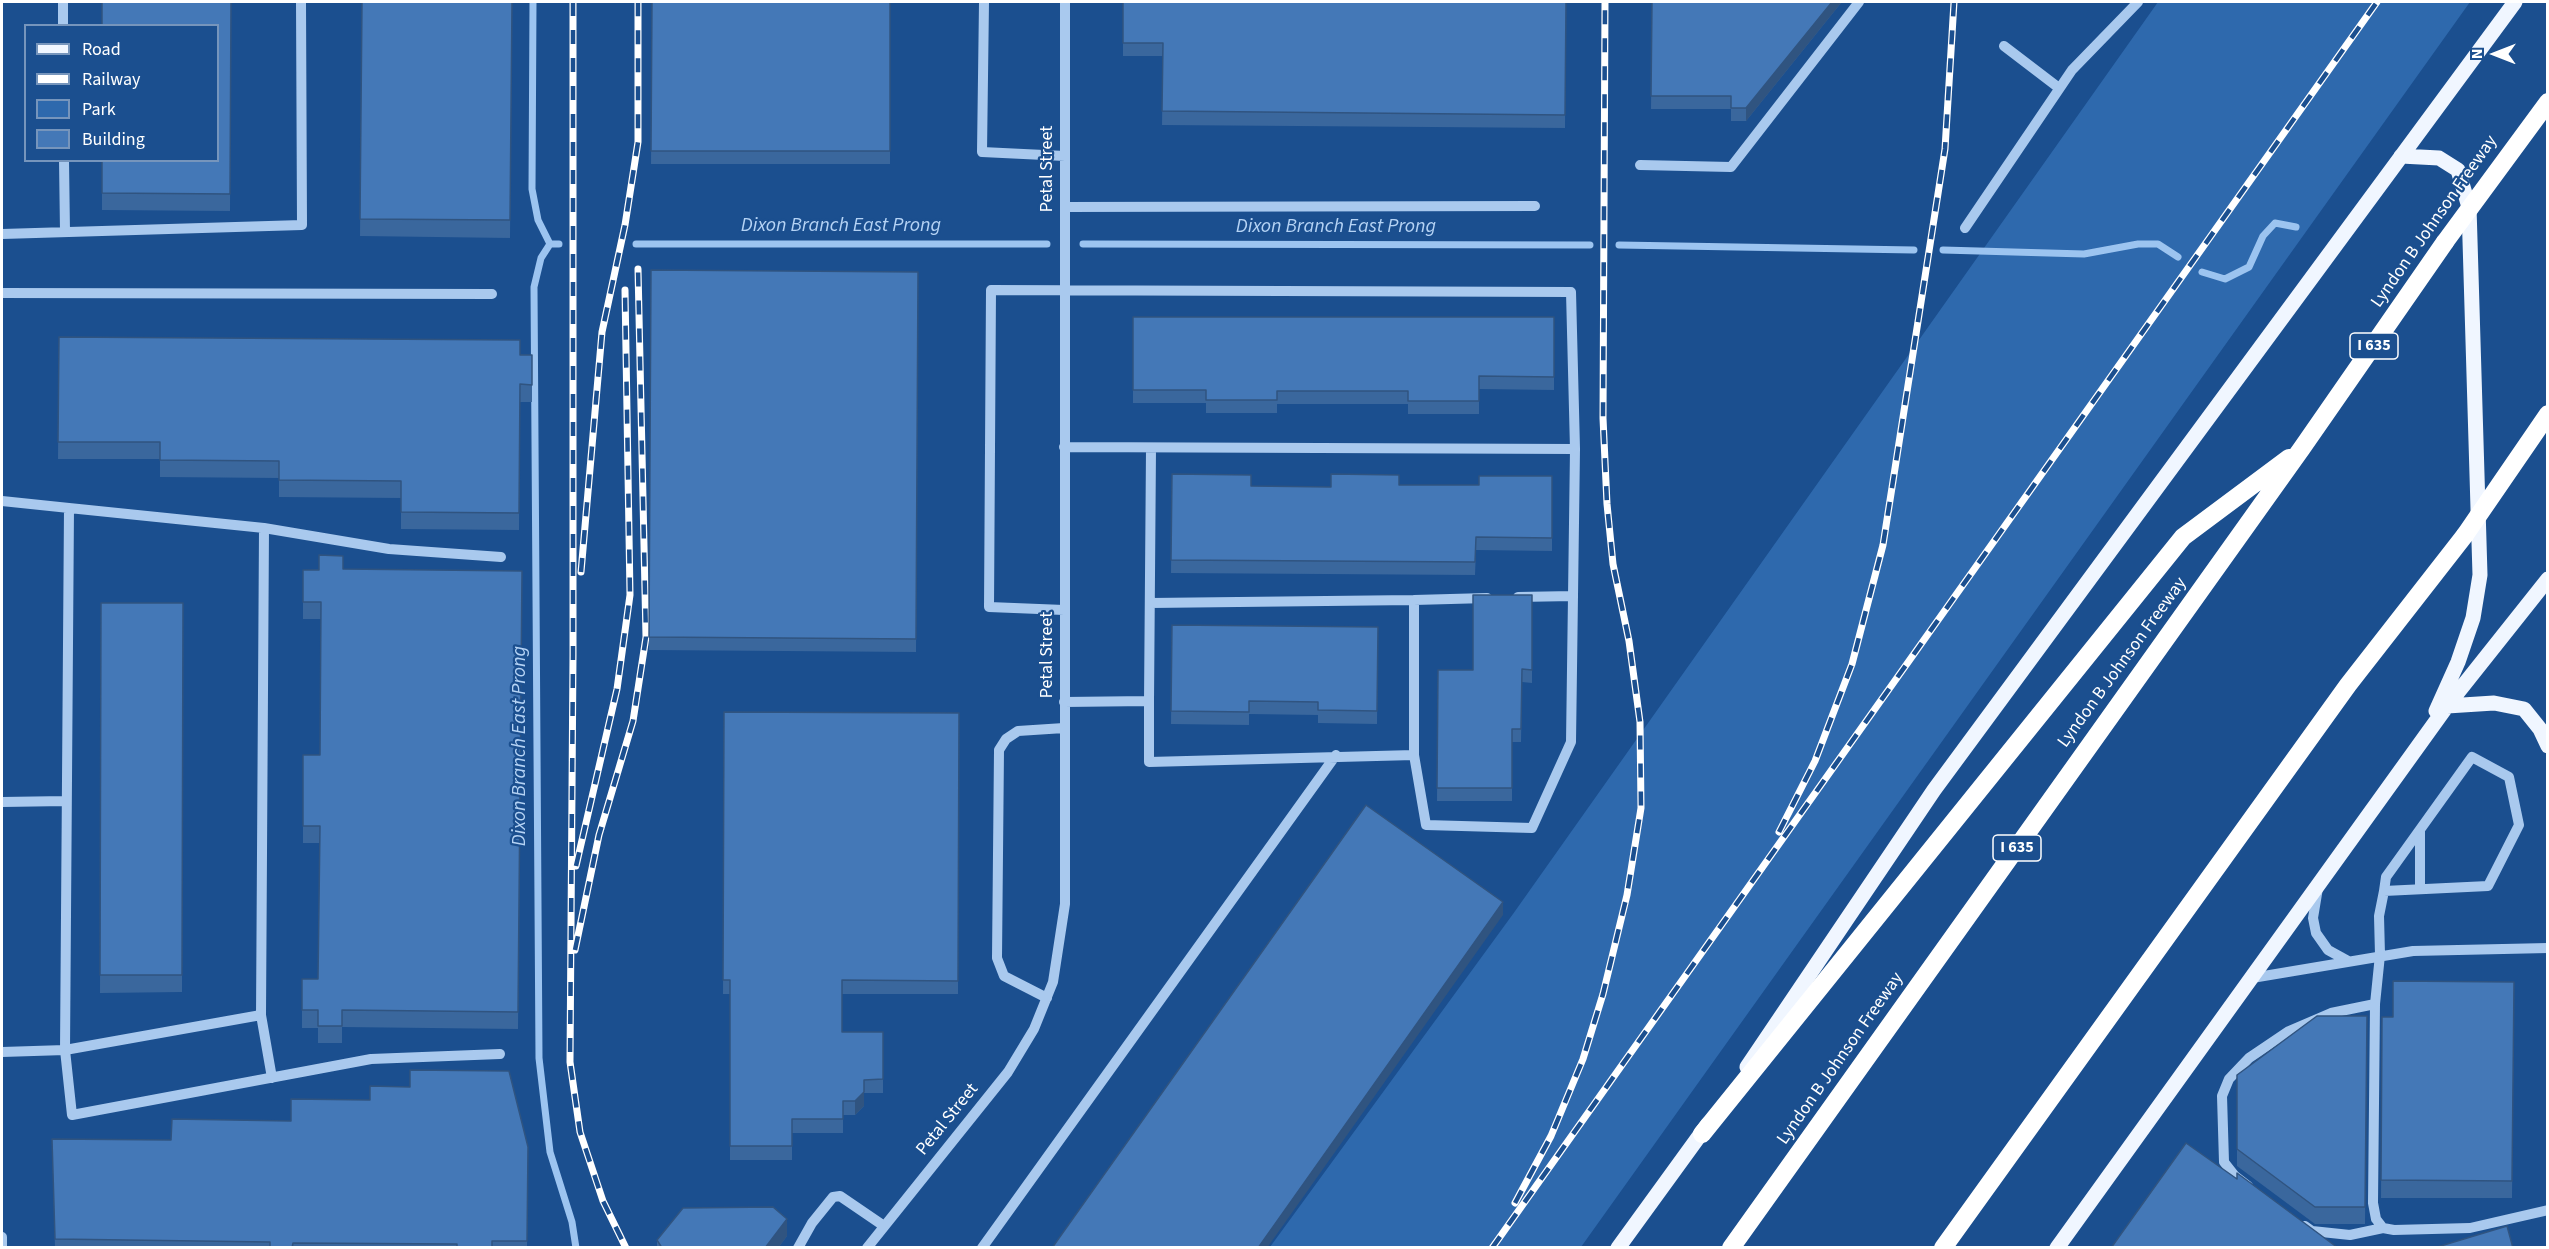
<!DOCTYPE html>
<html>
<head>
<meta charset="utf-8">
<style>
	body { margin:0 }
	#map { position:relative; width:2549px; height:1249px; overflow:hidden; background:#1b4f8f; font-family:"Source Sans 3",sans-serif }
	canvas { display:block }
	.frame { position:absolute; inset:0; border:3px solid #fff; pointer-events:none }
	.legend { position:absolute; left:24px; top:24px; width:195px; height:138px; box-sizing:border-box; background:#1b4f8f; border:2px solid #7695bc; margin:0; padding:8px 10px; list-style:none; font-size:18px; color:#fff }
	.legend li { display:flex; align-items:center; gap:12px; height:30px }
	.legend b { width:30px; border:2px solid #7695bc }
	.north { position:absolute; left:2465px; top:24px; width:60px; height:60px; -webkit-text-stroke:4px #1b4f8f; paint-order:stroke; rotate:270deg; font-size:16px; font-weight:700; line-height:24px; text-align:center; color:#fff }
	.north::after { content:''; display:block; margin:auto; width:21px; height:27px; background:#fff; clip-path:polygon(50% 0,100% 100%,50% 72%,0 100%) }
</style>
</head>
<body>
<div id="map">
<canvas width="2549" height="1249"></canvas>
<div class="frame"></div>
<ul class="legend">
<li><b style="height:8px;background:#f0f6ff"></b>Road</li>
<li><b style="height:8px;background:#fff"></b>Railway</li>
<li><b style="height:16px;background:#2e69ad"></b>Park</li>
<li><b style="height:16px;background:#4478b7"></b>Building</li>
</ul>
<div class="north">N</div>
</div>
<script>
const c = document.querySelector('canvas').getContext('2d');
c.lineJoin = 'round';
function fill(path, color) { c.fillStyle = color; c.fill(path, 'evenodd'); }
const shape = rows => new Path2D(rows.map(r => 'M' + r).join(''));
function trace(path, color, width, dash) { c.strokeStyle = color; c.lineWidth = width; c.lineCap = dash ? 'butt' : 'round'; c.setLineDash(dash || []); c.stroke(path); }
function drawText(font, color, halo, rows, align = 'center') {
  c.font = font + ' "Source Sans 3",sans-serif'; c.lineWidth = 4.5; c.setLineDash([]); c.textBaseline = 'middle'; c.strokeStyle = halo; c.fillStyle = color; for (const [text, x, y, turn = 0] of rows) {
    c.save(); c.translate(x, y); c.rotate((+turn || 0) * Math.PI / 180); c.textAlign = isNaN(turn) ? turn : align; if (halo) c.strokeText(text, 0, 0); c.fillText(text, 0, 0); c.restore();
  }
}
const green = shape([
	[2158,2,2470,2,1581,1247,1270,1247,1513,914]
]);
const stream = shape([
	[533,2,532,189,538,220,550,244],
	[559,244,550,244,541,258,534,287,539,1058,550,1152,572,1222,576,1248],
	[636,244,1047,244],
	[1083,244,1590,245],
	[1619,245,1914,250],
	[1943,250,2084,254,2138,244,2158,244,2178,257],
	[2202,272,2225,279,2249,267,2263,236,2275,223,2296,227]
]);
const minor = shape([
	[63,2,63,26],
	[984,2,982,152,1065,156],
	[2004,46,2059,88],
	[64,160,65,232],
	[1640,165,1731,167,1859,2],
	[1065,207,1535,206],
	[1965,228,2072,70,2138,2],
	[2,234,302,225,301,2],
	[2,293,492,294],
	[1064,447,1575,449,1571,292,991,290,989,607,1064,610],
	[2,501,69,508,264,528,261,1015,65,1050,69,508],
	[264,528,389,549,501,557],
	[1518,597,1573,596,1575,449],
	[1150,603,1414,600],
	[1149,701,1149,762,1414,755,1414,600,1487,598],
	[1064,702,1149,701,1151,449],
	[1414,755,1426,825,1532,828,1571,742,1573,596],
	[2,802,66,801],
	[2420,831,2420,889],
	[2318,888,2313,918,2316,933,2328,950,2348,961],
	[2384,891,2488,886,2519,825,2509,777,2472,757,2386,877,2384,891,2379,916,2380,955,2375,1004,2373,1203,2376,1219,2383,1228,2394,1230,2470,1228,2548,1210],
	[2252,978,2413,951,2548,948],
	[1047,998,1004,976,997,958,999,750,1006,739,1018,731,1064,728],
	[261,1015,272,1078],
	[2,1052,65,1050,72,1115,371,1059,500,1054],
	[2248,1186,2235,1176,2224,1162,2222,1096,2229,1079,2249,1058,2289,1031,2331,1013,2375,1004],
	[2305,1226,2312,1231,2350,1235,2383,1228],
	[2,1237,2,1248],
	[798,1248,812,1223,833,1197,840,1196,884,1226],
	[867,1248,1008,1072,1034,1029,1053,982,1065,904,1065,2],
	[982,1248,1336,755]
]);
const major = shape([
	[2401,156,2439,158,2458,170,2469,207,2480,575,2473,618,2458,662,2436,711],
	[2447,706,2494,703,2524,709,2540,729,2548,746],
	[1747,1067,1934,790,2515,2],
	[1618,1248,1708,1124],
	[2057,1248,2447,706,2548,579]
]);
const highway = shape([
	[1702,1134,2183,537,2289,458],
	[1731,1248,2302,448,2445,242],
	[1943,1248,2348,685,2465,535]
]);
const rail = shape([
	[573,2,573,655,570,1062,580,1132,603,1201,626,1248],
	[581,572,602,332,625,225,638,142,638,2],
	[1779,832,1815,761,1852,664,1883,545,1945,149,1954,2],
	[576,866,617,689,630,595,625,290],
	[575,950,599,835,633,721,646,637,638,269],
	[1515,1203,1551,1136,1583,1059,1603,994,1627,895,1641,808,1640,722,1629,641,1613,564,1607,504,1603,418,1605,2],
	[1492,1248,2377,2]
]);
const highwayBridge = shape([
	[2445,242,2548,102],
	[2465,535,2548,414]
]);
const wall = shape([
	[231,2,230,211,102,210,102,160],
	[362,2,512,2,510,238,360,236],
	[652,2,890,2,890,164,651,164],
	[1123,2,1566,2,1565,128,1162,125,1163,56,1123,56],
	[1652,2,1841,2,1841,3,1746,121,1731,121,1731,109,1651,109],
	[651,270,918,272,916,652,649,650],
	[1133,317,1554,317,1554,390,1479,389,1479,414,1408,414,1408,404,1277,404,1277,413,1206,413,1206,403,1133,403],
	[59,337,532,355,532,402,520,402,519,530,401,529,401,498,279,497,279,478,160,477,160,459,58,459],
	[1172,474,1251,486,1331,487,1399,485,1479,485,1552,476,1552,551,1476,550,1475,575,1171,573],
	[343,569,522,571,518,1029,342,1027,342,1043,318,1043,318,1028,302,1028,302,1010,318,979,320,843,303,843,303,826,320,755,321,619,303,619,303,570],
	[1532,595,1532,683,1522,682,1521,742,1512,742,1512,801,1437,801,1438,670,1473,670],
	[101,603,183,603,182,992,100,993],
	[1172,625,1378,627,1377,724,1318,723,1318,715,1249,714,1249,725,1171,724],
	[724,712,959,713,958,994,842,994,842,1032,883,1032,883,1093,864,1093,864,1106,855,1115,843,1115,843,1133,792,1133,792,1160,730,1160,730,994,723,994],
	[2514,982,2512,1198,2381,1198,2382,1017,2393,1017],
	[2367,1016,2365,1224,2315,1224,2237,1166,2237,1075],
	[52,1139,528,1147,527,1248,55,1248],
	[787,1236,778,1248,657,1248,657,1240]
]);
const shadedWall = shape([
	[1832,2,1841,2,1841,3,1746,121,1746,108],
	[1503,902,1503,915,1267,1248,1258,1248],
	[864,1092,864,1106,855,1115,855,1101],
	[787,1219,787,1236,778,1248,765,1248]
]);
const building = shape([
	[102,2,231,2,230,194,102,193,102,160,218,160,218,26,102,26,102,2],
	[362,2,512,2,510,220,360,219,362,2],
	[652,2,890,2,890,151,651,151,652,2],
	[1123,2,1566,2,1565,115,1162,111,1163,43,1123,43,1123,2],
	[1652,2,1832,2,1746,108,1731,108,1731,96,1651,96,1652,2],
	[651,270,918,272,916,639,649,637,651,270],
	[1133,317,1554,317,1554,377,1479,376,1479,401,1408,401,1408,391,1277,391,1277,400,1206,400,1206,390,1133,390,1133,317],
	[59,337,520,340,520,355,532,355,532,385,520,384,519,513,401,512,401,481,279,480,279,461,160,460,160,442,58,442,59,337],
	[1172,474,1251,475,1251,486,1331,487,1331,474,1399,475,1399,485,1479,485,1479,476,1552,476,1552,538,1476,537,1475,562,1171,560,1172,474],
	[319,555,343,556,343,569,522,571,518,1012,342,1010,342,1026,318,1026,318,1010,302,1010,302,979,318,979,320,826,303,826,303,755,320,755,321,602,303,602,303,570,319,570,319,555],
	[1473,595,1532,595,1532,670,1522,669,1521,729,1512,729,1512,788,1437,788,1438,670,1473,670,1473,595],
	[101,603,183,603,182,975,100,975,101,603],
	[1172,625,1378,627,1377,711,1318,710,1318,702,1249,701,1249,712,1171,711,1172,625],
	[724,712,959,713,958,981,842,980,842,1032,883,1032,883,1079,864,1080,864,1092,855,1101,843,1101,843,1119,792,1119,792,1146,730,1146,730,980,723,980,724,712],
	[1366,805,1503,902,1258,1248,1052,1248,1366,805],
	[2393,981,2514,982,2512,1181,2381,1180,2382,1017,2393,1017,2393,981],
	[2317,1016,2367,1016,2365,1207,2315,1207,2237,1149,2237,1075,2317,1016],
	[410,1070,509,1071,528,1147,527,1241,492,1241,492,1248,457,1248,457,1244,293,1243,292,1248,270,1248,270,1242,55,1239,52,1139,171,1140,172,1119,291,1121,291,1099,370,1100,370,1086,410,1087,410,1070],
	[2186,1143,2237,1179,2237,1173,2338,1248,2111,1248,2186,1143],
	[773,1207,787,1219,765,1248,662,1248,657,1240,683,1208,773,1207],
	[2507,1226,2513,1248,2434,1248,2507,1226]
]);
const shields = [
	[2374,346,48],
	[2017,848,48]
];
const shieldNames = [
	["I 635",2374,346],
	["I 635",2017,848]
];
const streetNames = [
	["Petal Street",1048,169,-90],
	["Lyndon B Johnson Freeway",2435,222,-55],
	["Petal Street",1048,655,-90],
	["Lyndon B Johnson Freeway",2123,663,-54],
	["Lyndon B Johnson Freeway",1841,1059,-55],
	["Petal Street",948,1120,-51]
];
const waterNames = [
	["Dixon Branch East Prong",841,227],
	["Dixon Branch East Prong",1336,228],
	["Dixon Branch East Prong",521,746,-90]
];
fill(green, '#2e69ad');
trace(stream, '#9cc4f0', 7);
trace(minor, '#a9c9ee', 10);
trace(major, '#f0f6ff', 15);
trace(highway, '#fff', 18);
trace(rail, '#fff', 7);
trace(rail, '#1b4f8f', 4.5, [14]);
trace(highwayBridge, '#fff', 18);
fill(wall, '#3a679d');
fill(shadedWall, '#305480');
fill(building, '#4478b7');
trace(building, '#305480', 1.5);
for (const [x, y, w] of shields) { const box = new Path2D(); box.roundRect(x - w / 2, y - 13, w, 26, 4.5); c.fillStyle = '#1b4f8f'; c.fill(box); trace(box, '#fff', 1.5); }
drawText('bold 16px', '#fff', null, shieldNames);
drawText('18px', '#fff', '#1b4f8f', streetNames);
drawText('italic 20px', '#b5d3f5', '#1b4f8f', waterNames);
</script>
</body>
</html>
